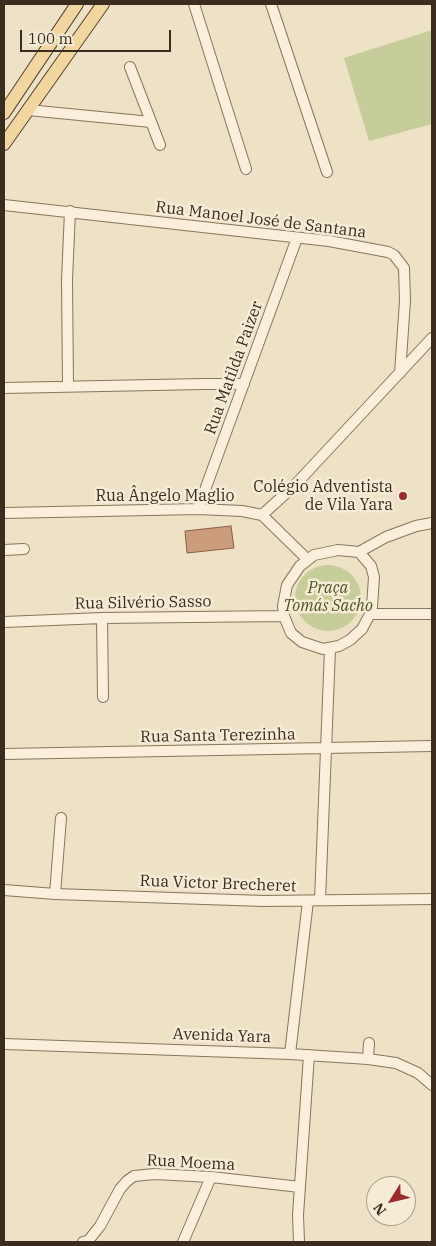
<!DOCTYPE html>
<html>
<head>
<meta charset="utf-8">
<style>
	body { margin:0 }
	#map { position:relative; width:436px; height:1246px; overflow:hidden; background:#eee2c6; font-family:"IBM Plex Serif",serif }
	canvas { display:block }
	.frame { position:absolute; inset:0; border:5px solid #3a2c1f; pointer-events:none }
	.north { position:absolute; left:366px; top:1176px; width:50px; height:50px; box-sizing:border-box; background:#f6ecd6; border:1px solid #ab9f8d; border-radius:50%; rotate:234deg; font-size:14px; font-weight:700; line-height:20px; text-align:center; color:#3a2c1f }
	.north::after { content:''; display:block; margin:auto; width:18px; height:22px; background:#992c2d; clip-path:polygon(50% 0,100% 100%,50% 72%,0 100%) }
	.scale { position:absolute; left:20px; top:30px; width:151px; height:22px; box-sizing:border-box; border:2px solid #3a2c1f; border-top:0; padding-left:6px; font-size:15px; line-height:18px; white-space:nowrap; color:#3a2c1f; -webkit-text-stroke:4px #f6ecd6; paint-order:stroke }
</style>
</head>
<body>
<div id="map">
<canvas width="436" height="1246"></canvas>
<div class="frame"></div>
<div class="north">N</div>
<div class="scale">100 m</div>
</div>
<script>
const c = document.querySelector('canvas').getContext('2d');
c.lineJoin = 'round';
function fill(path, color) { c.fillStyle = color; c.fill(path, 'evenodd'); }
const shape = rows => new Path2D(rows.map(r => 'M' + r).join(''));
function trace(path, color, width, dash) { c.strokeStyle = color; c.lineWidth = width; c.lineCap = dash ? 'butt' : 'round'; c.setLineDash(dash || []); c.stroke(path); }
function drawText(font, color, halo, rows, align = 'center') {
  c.font = font + ' "IBM Plex Serif",serif'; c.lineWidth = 5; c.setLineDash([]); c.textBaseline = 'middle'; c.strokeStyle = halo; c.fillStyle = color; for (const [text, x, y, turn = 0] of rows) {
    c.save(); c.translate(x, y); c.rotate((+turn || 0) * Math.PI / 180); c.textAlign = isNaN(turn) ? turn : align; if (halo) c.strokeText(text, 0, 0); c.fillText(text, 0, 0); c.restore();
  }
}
const green = shape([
	[432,30,432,124,369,141,344,58],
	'295 598a33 33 0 1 1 66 0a33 33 0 1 1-66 0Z'
]);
const building = shape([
	[231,526,234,548,187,553,185,531,231,526]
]);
const minor = shape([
	[194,4,246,169],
	[271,4,327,172],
	[130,67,160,145],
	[28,110,151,122],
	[4,205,329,241,388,252,394,255,404,268,405,301,400,373],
	[68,386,67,280,70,211],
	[4,388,203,384,244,384],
	[198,509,297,238],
	[4,513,198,509,242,511,262,515,307,559],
	[262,515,295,485,432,338],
	[4,550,24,549],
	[338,550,359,552,371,566,374,577,372,607,370,614,362,629,350,640,339,646,323,649,302,642,291,633,284,616,283,606,287,585,300,566,314,555,338,550],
	[359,552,386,537,416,526,432,523],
	[370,614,432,614],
	[102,618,103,697],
	[4,622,102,618,284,616],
	[4,754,432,746],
	[4,890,55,894,264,901,432,899],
	[55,894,61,818],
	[320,900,330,649],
	[4,1044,290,1054,368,1059,396,1063,418,1073,432,1085],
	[290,1054,308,901],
	[368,1059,369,1043],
	[83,1242,88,1241,100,1226,120,1189,127,1181,134,1176,155,1174,211,1177,300,1187],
	[183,1242,211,1177],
	[299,1242,298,1215,309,1055]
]);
const major = shape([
	[4,113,77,4],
	[4,144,103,4]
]);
const markers = [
	[403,496,5,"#992c2d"]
];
const streetNames = [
	["Rua Manoel José de Santana",261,220,7],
	["Rua Matilda Paizer",234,368,-70],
	["Rua Ângelo Maglio",165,496],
	["Rua Silvério Sasso",143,603,-1],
	["Rua Santa Terezinha",218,736,-1],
	["Rua Victor Brecheret",218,884,2],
	["Avenida Yara",222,1036,2],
	["Rua Moema",191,1163,3]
];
const poiNames = [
	["Colégio Adventista",393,487],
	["de Vila Yara",393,505]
];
const parkNames = [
	["Praça",328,588],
	["Tomás Sacho",328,606]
];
fill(green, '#c7cd9a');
fill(building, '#cc9d7c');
trace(building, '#895d41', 1);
trace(minor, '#8a745c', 12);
trace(major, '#584230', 14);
trace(minor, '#f9efda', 10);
trace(major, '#f1d79f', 12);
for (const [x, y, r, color] of markers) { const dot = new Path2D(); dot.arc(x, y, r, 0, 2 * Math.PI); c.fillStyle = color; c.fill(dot); trace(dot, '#f6ecd6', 2); }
drawText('16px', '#3a2c1f', '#f6ecd6', streetNames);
drawText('16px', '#3a2c1f', '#f6ecd6', poiNames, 'right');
drawText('italic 16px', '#4b5626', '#f6ecd6', parkNames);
</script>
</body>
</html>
